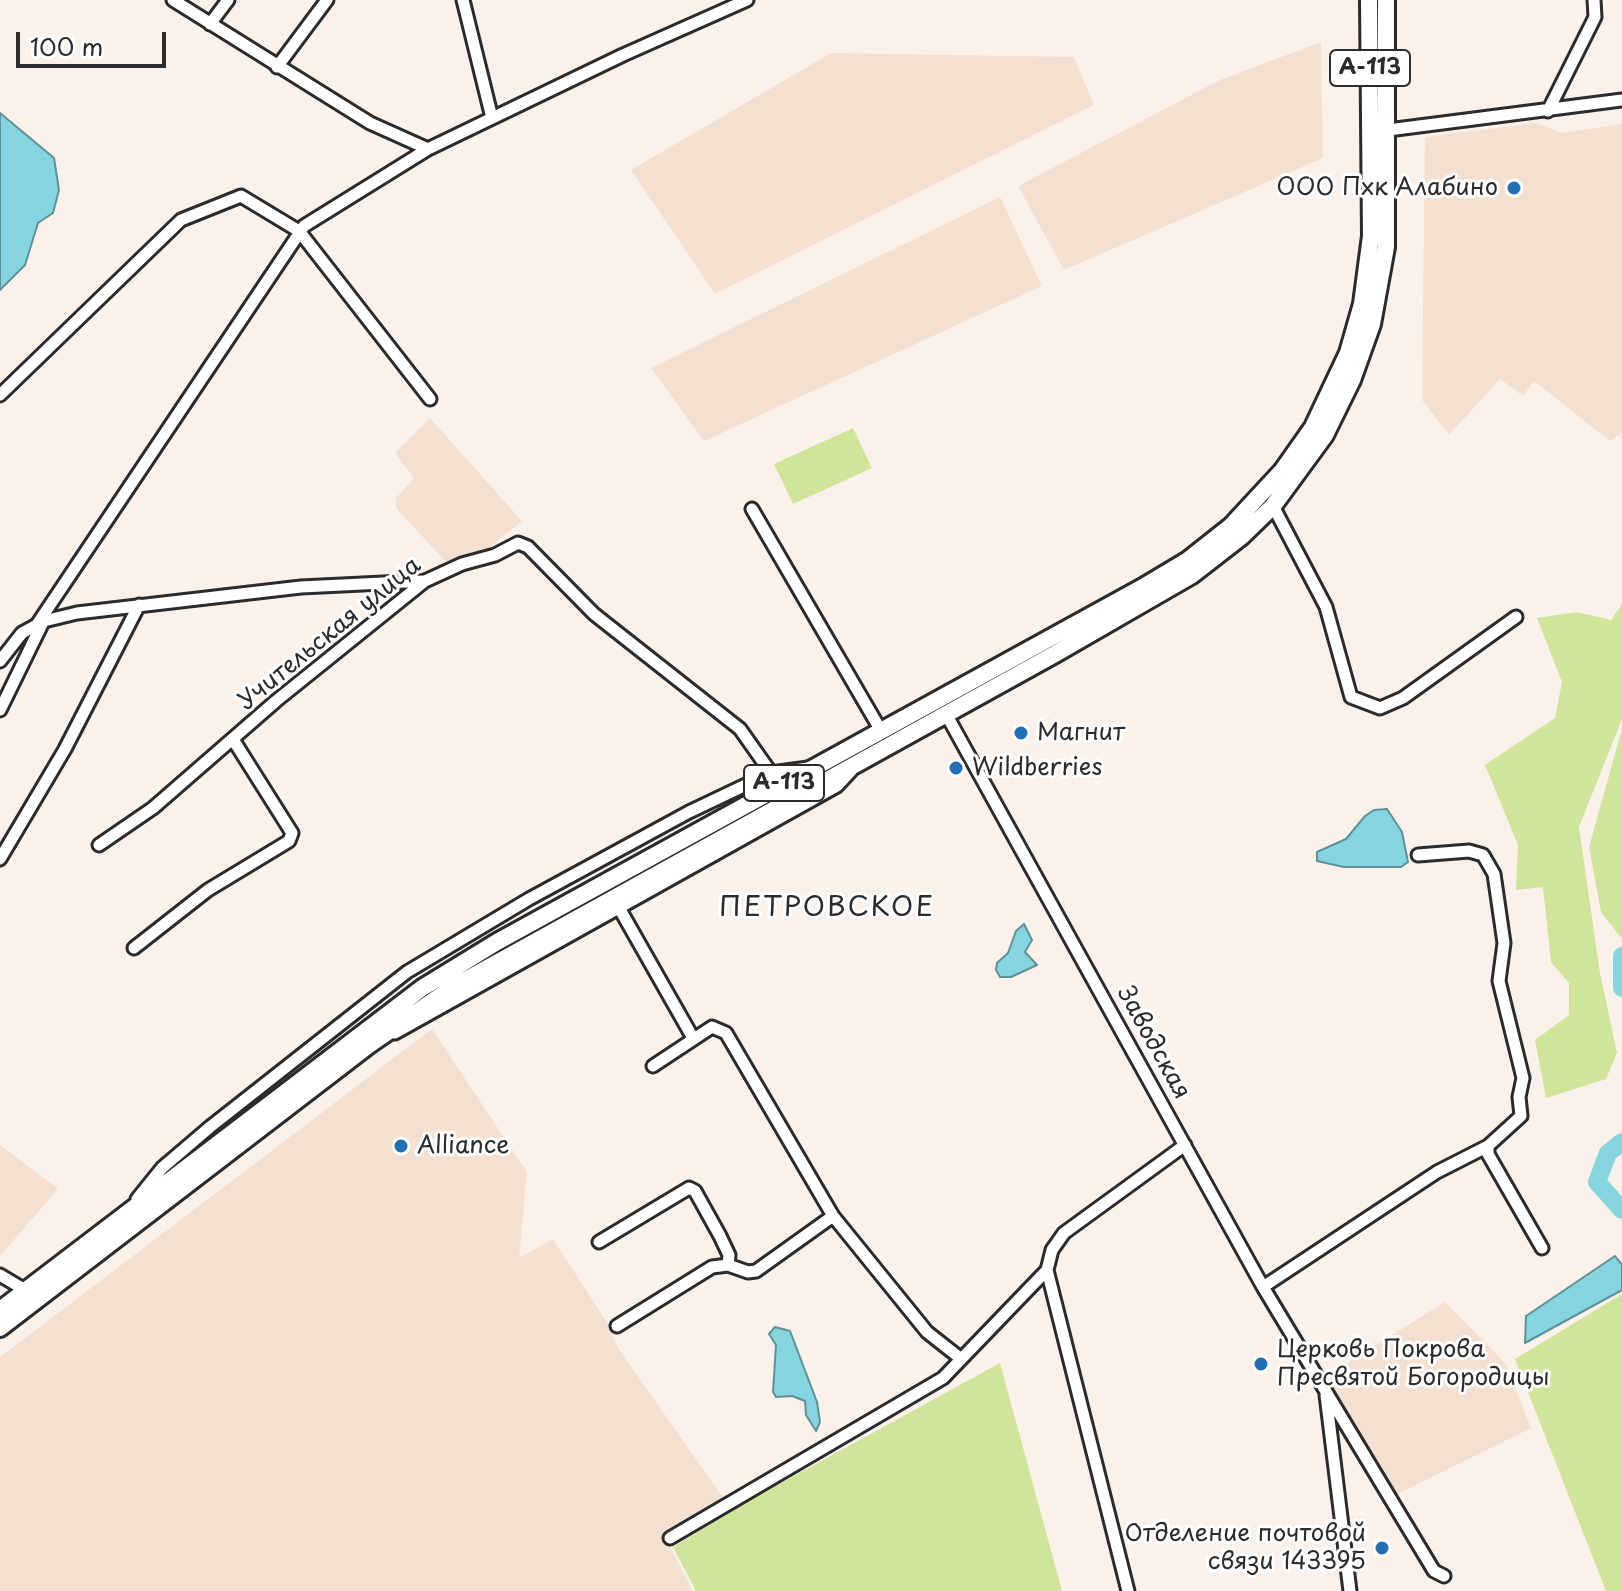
<!DOCTYPE html>
<html>
<head>
<meta charset="utf-8">
<style>
	body { margin:0 }
	#map { position:relative; width:1622px; height:1591px; overflow:hidden; background:#faf1ea; font-family:"Playpen Sans",sans-serif }
	canvas { display:block }
	.scale { position:absolute; left:16px; top:32px; width:150px; height:36px; box-sizing:border-box; border:4px solid #2b2b2b; border-top:0; padding-left:10px; font-size:24px; line-height:28px; white-space:nowrap; color:#2b2b2b; -webkit-text-stroke:6px #fff; paint-order:stroke }
</style>
</head>
<body>
<div id="map">
<canvas width="1622" height="1591"></canvas>
<div class="scale">100 m</div>
</div>
<script>
const c = document.querySelector('canvas').getContext('2d');
c.lineJoin = 'round';
function fill(path, color) { c.fillStyle = color; c.fill(path, 'evenodd'); }
const shape = rows => new Path2D(rows.map(r => 'M' + r).join(''));
function trace(path, color, width, dash) { c.strokeStyle = color; c.lineWidth = width; c.lineCap = dash ? 'butt' : 'round'; c.setLineDash(dash || []); c.stroke(path); }
function drawText(font, color, halo, rows, align = 'center') {
  c.font = font + ' "Playpen Sans",sans-serif'; c.lineWidth = 6; c.setLineDash([]); c.textBaseline = 'middle'; c.strokeStyle = halo; c.fillStyle = color; for (const [text, x, y, turn = 0] of rows) {
    c.save(); c.translate(x, y); c.rotate((+turn || 0) * Math.PI / 180); c.textAlign = isNaN(turn) ? turn : align; if (halo) c.strokeText(text, 0, 0); c.fillText(text, 0, 0); c.restore();
  }
}
const built = shape([
	[1321,42,1323,158,1064,270,1018,186,1220,80],
	[831,53,1074,57,1094,105,715,294,631,170],
	[1536,123,1562,133,1622,124,1622,433,1610,441,1534,381,1523,396,1500,379,1449,435,1422,400,1425,137],
	[1000,197,1042,286,704,441,651,368],
	[430,418,522,521,478,557,455,564,444,560,396,508,396,498,414,478,395,453],
	[432,1029,527,1172,519,1258,553,1239,608,1324,618,1348,724,1499,663,1534,693,1591,0,1591,0,1357],
	[0,1145,58,1189,0,1256],
	[1445,1302,1506,1364,1531,1428,1392,1497,1323,1378]
]);
const green = shape([
	[853,428,872,468,793,504,774,464],
	[1622,604,1622,719,1579,827,1600,973,1617,1053,1606,1079,1546,1098,1535,1040,1569,1015,1569,983,1551,962,1543,887,1516,890,1518,845,1485,765,1555,718,1562,682,1537,618,1577,612,1611,620],
	[1622,729,1622,939,1601,912,1589,847],
	[1622,1294,1622,1591,1606,1591,1515,1359],
	[1000,1363,1062,1591,696,1591,673,1547,743,1504]
]);
const water = shape([
	[0,113,54,158,59,190,53,213,38,223,25,265,0,290,0,113],
	[1387,809,1402,832,1408,862,1401,867,1344,867,1317,861,1317,852,1346,839,1365,816,1374,810,1387,809],
	[1024,924,1032,940,1025,952,1037,965,1011,977,1000,977,996,970,997,963,1008,953,1016,931,1024,924],
	[1615,1256,1622,1265,1622,1290,1525,1343,1526,1316,1615,1256],
	[775,1327,790,1331,817,1402,820,1422,816,1431,806,1415,805,1401,792,1396,776,1397,773,1392,776,1345,769,1334,775,1327]
]);
const river = shape([
	[1622,956,1622,988],
	[1622,1142,1608,1153,1597,1182,1622,1210]
]);
const minor = shape([
	[173,0,370,123,428,149],
	[463,0,492,118],
	[210,24,228,0],
	[277,67,327,0],
	[1548,111,1595,17,1594,0],
	[1388,130,1622,100],
	[0,395,181,220,241,196,299,231,430,399],
	[1273,506,1326,607,1351,697,1380,708,1403,698,1516,617],
	[752,509,880,729],
	[36,626,304,226,428,149,623,55,747,0],
	[0,661,22,633,44,621,77,613,301,587,424,581],
	[0,710,43,622],
	[946,714,1263,1287,1434,1571,1444,1576],
	[99,845,153,808,276,701,425,581,462,564,495,555,518,543,528,547,594,614,740,729,771,773],
	[1418,855,1469,851,1483,855,1494,874,1504,943,1499,981,1523,1078,1519,1097,1521,1116,1488,1146,1488,1154,1542,1248],
	[0,859,65,749,139,605],
	[618,906,693,1038],
	[134,948,208,890,289,841,292,833,234,741],
	[395,1033,837,786,851,771],
	[653,1066,712,1027,726,1033,833,1216,927,1332,960,1358],
	[137,1199,162,1168,210,1127,407,972,529,899,689,812,771,773,808,768],
	[599,1242,689,1188,695,1191,720,1236,729,1255,728,1265],
	[0,1275,25,1290],
	[1263,1287,1437,1172,1488,1146],
	[617,1326,712,1267,728,1265,748,1272,756,1271,833,1216],
	[1326,1395,1350,1591],
	[670,1538,943,1378,1047,1270],
	[1128,1591,1047,1270,1052,1250,1064,1233,1185,1145]
]);
const highway = shape([
	[0,1310,422,988,497,942,1143,587,1188,560,1231,526,1282,471,1313,427,1348,353,1362,304,1371,236,1369,0],
	[0,1328,369,1045,453,987,1055,654,1192,575,1241,537,1273,506,1325,435,1352,380,1372,324,1386,247,1386,0]
]);
const markers = [
	[1514,188,8,"#1f6fb2"],
	[1021,733,8,"#1f6fb2"],
	[956,768,8,"#1f6fb2"],
	[401,1146,8,"#1f6fb2"],
	[1261,1364,8,"#1f6fb2"],
	[1382,1548,8,"#1f6fb2"]
];
const shields = [
	[1370,68,80],
	[784,783,80]
];
const shieldNames = [
	["А-113",1370,68],
	["А-113",784,783]
];
const poiNames = [
	["ООО Пхк Алабино",1498,188,"right"],
	["Магнит",1037,733],
	["Wildberries",972,768],
	["Alliance",417,1146],
	["Церковь Покрова",1277,1350],
	["Пресвятой Богородицы",1277,1378],
	["Отделение почтовой",1366,1534,"right"],
	["связи 143395",1366,1562,"right"]
];
const streetNames = [
	["Учительская улица",330,634,-39],
	["Заводская",1153,1043,61]
];
const quarterNames = [
	["ПЕТРОВСКОЕ",827,908]
];
fill(built, '#f4e0d1');
fill(green, '#d0e59a');
fill(water, '#84d5df');
trace(water, '#609197', 2);
trace(river, '#84d5df', 18);
trace(minor, '#2b2b2b', 17);
trace(highway, '#2b2b2b', 22);
trace(minor, '#fff', 11);
trace(highway, '#fff', 16);
for (const [x, y, r, color] of markers) { const dot = new Path2D(); dot.arc(x, y, r, 0, 2 * Math.PI); c.fillStyle = color; c.fill(dot); trace(dot, '#fff', 3); }
for (const [x, y, w] of shields) { const box = new Path2D(); box.roundRect(x - w / 2, y - 18, w, 36, 6); c.fillStyle = '#fff'; c.fill(box); trace(box, '#2b2b2b', 2); }
drawText('bold 22px', '#2b2b2b', null, shieldNames);
drawText('24px', '#2b2b2b', '#fff', poiNames, 'left');
drawText('24px', '#2b2b2b', '#fff', streetNames);
c.letterSpacing = '2px';
drawText('28px', '#2b2b2b', '#fff', quarterNames);
c.letterSpacing = '0px';
</script>
</body>
</html>
